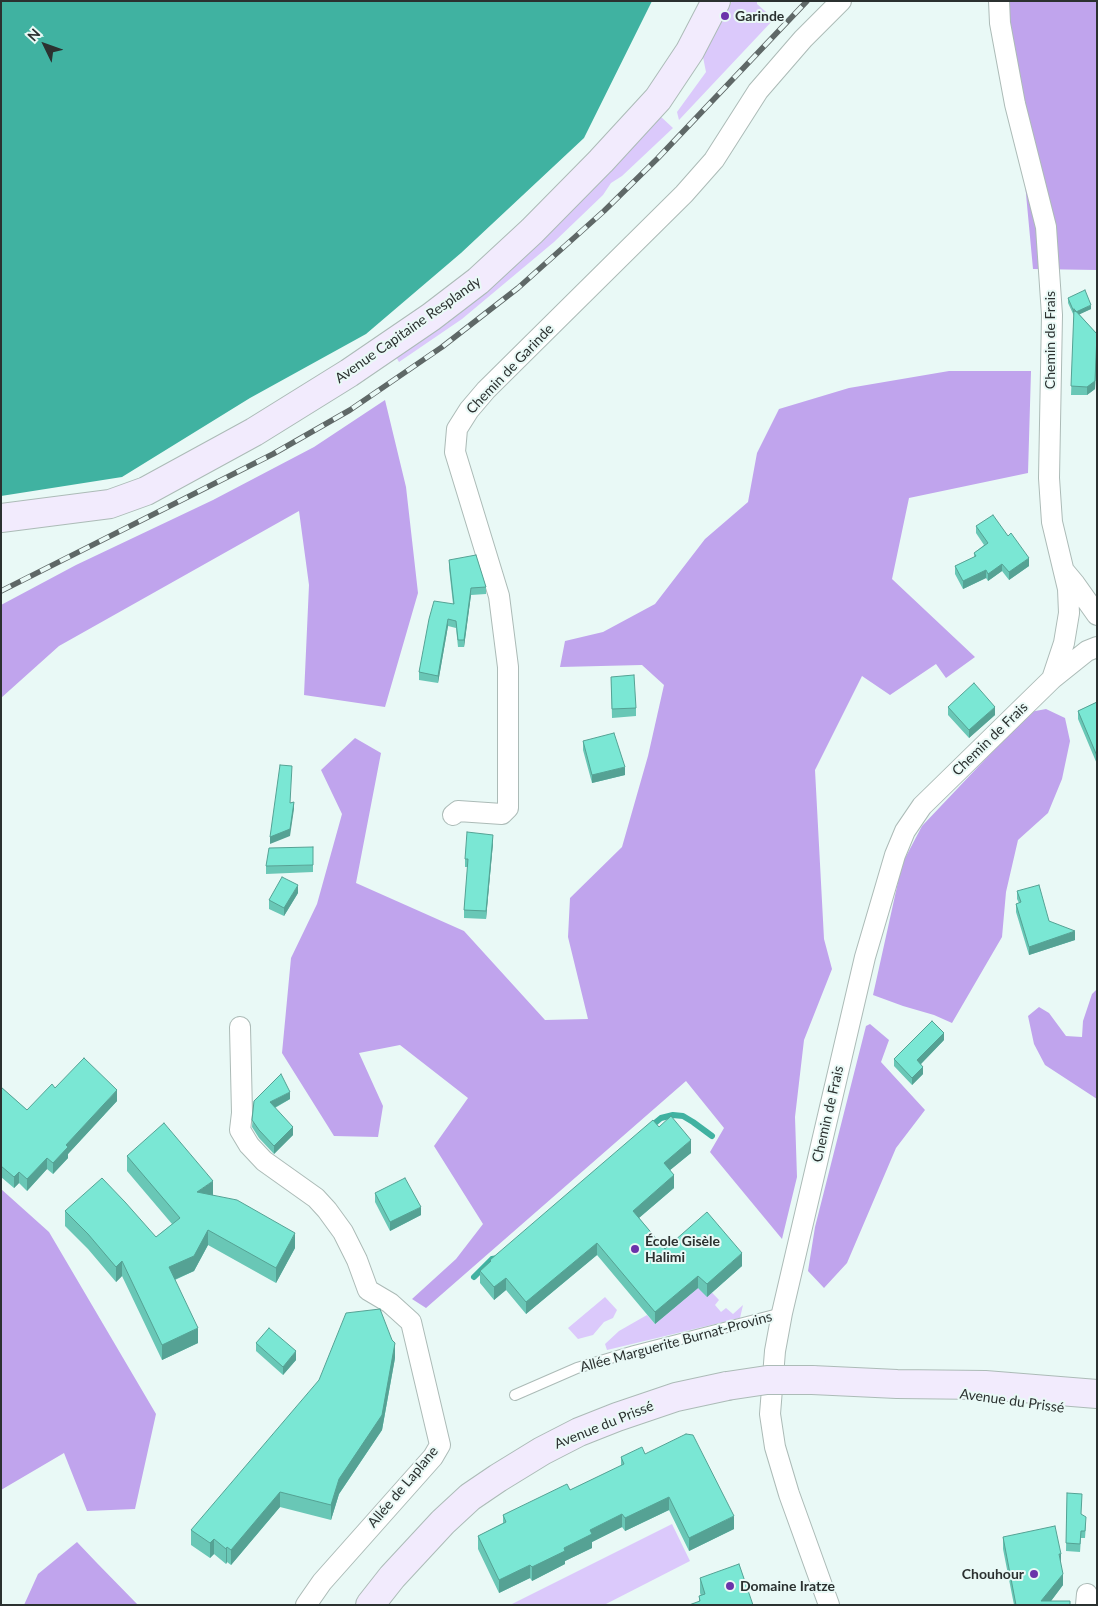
<!DOCTYPE html>
<html>
<head>
<meta charset="utf-8">
<style>
	body { margin:0 }
	#map { position:relative; width:1098px; height:1606px; overflow:hidden; background:#e9f9f6; font-family:Lato,sans-serif }
	canvas { display:block }
	.frame { position:absolute; inset:0; border:2px solid #2b3130; pointer-events:none }
	.north { position:absolute; left:20px; top:20px; width:50px; height:50px; -webkit-text-stroke:4px #e9f9f6; paint-order:stroke; rotate:312deg; font-size:14px; font-weight:700; line-height:20px; text-align:center; color:#2b3130 }
	.north::after { content:''; display:block; margin:auto; width:18px; height:22px; background:#2b3130; clip-path:polygon(50% 0,100% 100%,50% 72%,0 100%) }
</style>
</head>
<body>
<div id="map">
<canvas width="1098" height="1606"></canvas>
<div class="frame"></div>
<div class="north">N</div>
</div>
<script>
const c = document.querySelector('canvas').getContext('2d');
c.lineJoin = 'round';
function fill(path, color) { c.fillStyle = color; c.fill(path, 'evenodd'); }
const shape = rows => new Path2D(rows.map(r => 'M' + r).join(''));
function trace(path, color, width, dash) { c.strokeStyle = color; c.lineWidth = width; c.lineCap = dash ? 'butt' : 'round'; c.setLineDash(dash || []); c.stroke(path); }
function drawText(font, color, halo, rows, align = 'center') {
  c.font = font + ' Lato,sans-serif'; c.lineWidth = 4; c.setLineDash([]); c.textBaseline = 'middle'; c.strokeStyle = halo; c.fillStyle = color; for (const [text, x, y, turn = 0] of rows) {
    c.save(); c.translate(x, y); c.rotate((+turn || 0) * Math.PI / 180); c.textAlign = isNaN(turn) ? turn : align; if (halo) c.strokeText(text, 0, 0); c.fillText(text, 0, 0); c.restore();
  }
}
const green = shape([
	[732,1,757,1,757,4,774,19,679,120,677,112,706,72,703,57],
	[659,115,673,128,622,176,611,183,603,195,554,242,462,319,399,362,395,355],
	[702,1282,719,1300,715,1305,721,1312,726,1308,733,1314,743,1305,740,1318,607,1350,605,1344,619,1331,647,1315,655,1324,692,1293],
	[605,1297,617,1310,613,1318,604,1322,593,1335,578,1339,568,1328],
	[672,1524,690,1561,604,1605,510,1605]
]);
const forest = shape([
	[1008,1,1097,1,1097,270,1033,269],
	[949,371,1031,371,1028,473,909,498,892,579,975,657,946,678,936,664,890,695,862,676,815,770,824,939,832,969,804,1040,795,1117,797,1177,782,1239,710,1152,724,1128,686,1081,426,1308,412,1299,456,1259,483,1224,434,1146,468,1098,400,1045,359,1053,383,1106,378,1137,334,1136,282,1053,291,958,317,904,342,814,321,770,355,738,381,753,356,883,464,931,545,1020,588,1019,568,937,570,898,622,847,648,756,664,685,642,665,560,667,565,641,603,632,655,604,705,539,748,502,757,453,779,409,849,388],
	[385,400,406,487,418,593,385,707,304,695,309,585,299,511,59,646,1,698,1,605,76,565,213,500,314,447],
	[1046,709,1065,718,1070,741,1062,779,1048,813,1018,840,1006,892,1002,937,952,1023,934,1015,903,1006,873,995,902,864,922,826,1030,712],
	[1097,989,1097,1099,1045,1065,1034,1044,1028,1016,1039,1007,1049,1013,1066,1036,1082,1037,1083,1021,1092,994],
	[870,1024,889,1040,881,1062,925,1110,896,1148,847,1263,824,1288,808,1271,815,1227,866,1026],
	[1,1189,49,1232,156,1414,135,1509,87,1511,64,1453,1,1490],
	[77,1542,96,1562,138,1605,24,1605,38,1574]
]);
const water = shape([
	[1,1,652,1,584,138,461,253,366,334,250,398,122,477,1,496]
]);
const stream = shape([
	[650,1127,661,1118,673,1115,683,1116,693,1122,712,1136],
	[474,1277,492,1259,498,1258]
]);
const service = shape([
	[515,1395,577,1368,634,1351,782,1313]
]);
const minor = shape([
	[999,1,1000,23,1015,104,1046,227,1052,315,1049,478,1052,522,1068,589,1069,613,1064,643,1052,679],
	[1065,572,1075,584,1097,615],
	[453,815,458,811,502,814,508,808,508,667,499,596,455,452,457,429,469,410,486,390,684,194,714,160,758,91,803,39,841,1],
	[240,1027,242,1113,240,1130,249,1145,264,1161,316,1198,327,1210,343,1232,357,1260,368,1290,390,1303,411,1322,440,1445,433,1457,322,1582,306,1605],
	[829,1605,789,1494,775,1447,770,1414,775,1351,782,1313,865,957,895,855,905,831,922,806,1052,679,1087,651,1097,647],
	[1086,1605,1087,1594]
]);
const secondary = shape([
	[1,518,110,504,146,491,254,432,349,373,431,317,478,281,532,231,601,161,658,99,690,51,716,1],
	[812,1380,897,1384,985,1385,1097,1394],
	[370,1605,392,1577,443,1522,470,1497,498,1478,542,1451,579,1432,617,1417,676,1397,727,1386]
]);
const rail = shape([
	[1,591,273,454,350,410,442,347,518,288,604,211,658,158,807,1]
]);
const secondaryBridge = shape([
	[727,1386,767,1380,812,1380]
]);
const wall = shape([
	[1068,298,1091,309,1079,314,1097,334,1097,353,1095,389,1087,395,1071,395,1074,316,1068,303],
	[976,526,1029,566,1009,580,1002,571,988,581,986,578,963,589,955,574,955,566,974,557,974,553,984,545,976,533],
	[449,560,486,587,486,594,471,595,464,647,458,647,456,628,448,626,438,683,419,680,419,672,453,604,449,568],
	[611,677,636,708,636,716,612,718],
	[1097,702,1097,764,1078,719,1078,711],
	[948,707,995,715,969,738,948,715],
	[583,741,625,775,592,783,583,750],
	[493,843,486,919,464,918,464,910,468,867,465,867,465,859],
	[313,865,313,872,266,874,266,866],
	[1017,891,1049,921,1075,940,1029,955,1016,912,1016,904,1019,903,1017,899],
	[298,893,284,916,269,909,269,900],
	[944,1040,921,1064,923,1074,912,1085,894,1066,894,1059],
	[1,1087,27,1110,55,1088,117,1101,68,1154,68,1158,53,1174,47,1169,27,1191,19,1183,14,1188,1,1177],
	[290,1099,275,1108,293,1135,274,1154,259,1138,252,1127,254,1101],
	[659,1127,691,1153,670,1170,674,1188,639,1218,665,1249,742,1266,707,1297,698,1288,655,1324,597,1255,526,1314,506,1290,494,1300,480,1283,480,1271,490,1262,490,1260],
	[127,1156,213,1195,295,1248,276,1283,208,1245,194,1271,175,1280,198,1343,162,1360,122,1276,116,1282,88,1249,65,1226,65,1211,156,1237,172,1224,127,1171],
	[375,1193,421,1215,390,1231,375,1202],
	[256,1343,296,1360,283,1375,256,1351],
	[395,1358,382,1430,339,1494,331,1520,280,1507,231,1565,227,1562,226,1564,214,1554,210,1558,191,1545,191,1530],
	[645,1454,734,1529,689,1551,669,1510,625,1531,622,1527,592,1542,592,1548,565,1561,565,1564,532,1581,530,1578,499,1593,478,1549,478,1536,503,1523,503,1515,570,1490,621,1466,621,1457],
	[1067,1493,1082,1515,1086,1524,1085,1538,1081,1538,1080,1552,1066,1551],
	[1003,1537,1061,1565,1063,1585,1051,1601,1070,1605,1014,1605,1003,1549],
	[700,1578,753,1605,699,1601,699,1596,701,1596,700,1593]
]);
const shadedWall = shape([
	[1091,305,1091,309,1074,317,1074,313],
	[1097,344,1095,389,1087,395,1087,387],
	[1029,558,1029,566,1009,580,1009,572],
	[1002,564,1002,571,988,581,988,574],
	[986,570,986,578,963,589,963,581],
	[471,588,471,595,464,647,464,640],
	[448,619,448,626,438,683,438,676],
	[995,707,995,715,969,738,969,730],
	[625,767,625,775,592,783,592,775],
	[294,802,294,809,290,836,270,844,270,837],
	[493,835,493,843,486,919,486,911],
	[298,885,298,893,284,916,284,908],
	[1075,931,1075,940,1029,955,1029,947],
	[944,1033,944,1040,917,1068,917,1060],
	[923,1067,923,1074,912,1085,912,1078],
	[117,1090,117,1101,68,1154,68,1158,53,1174,53,1163,66,1145],
	[290,1092,290,1099,270,1110,270,1102],
	[293,1127,293,1135,274,1154,274,1146],
	[691,1140,691,1153,664,1175,664,1163],
	[47,1158,47,1169,27,1191,27,1179],
	[19,1172,19,1183,14,1188,14,1177],
	[674,1175,674,1188,633,1223,633,1211],
	[213,1181,213,1196,197,1192],
	[421,1207,421,1215,390,1231,390,1222],
	[208,1230,208,1245,194,1271,169,1282,169,1267],
	[295,1233,295,1248,276,1283,276,1268],
	[597,1243,597,1255,526,1314,526,1302],
	[742,1253,742,1266,707,1297,707,1284],
	[122,1261,122,1276,116,1282,116,1267],
	[698,1276,698,1288,655,1324,655,1312],
	[506,1278,506,1290,494,1300,494,1287],
	[198,1328,198,1343,162,1360,162,1345],
	[395,1343,395,1358,382,1430,339,1494,331,1520,331,1505,339,1479],
	[296,1351,296,1360,283,1375,283,1367],
	[280,1492,280,1507,231,1565,231,1550],
	[669,1497,669,1510,625,1531,625,1518],
	[622,1514,622,1527,592,1542,592,1548,565,1561,565,1564,532,1581,532,1567,590,1530],
	[734,1516,734,1529,689,1551,689,1538],
	[214,1539,214,1554,210,1558,210,1543],
	[227,1547,227,1562,226,1564,226,1549],
	[1059,1554,1061,1554,1061,1566],
	[530,1565,530,1578,499,1593,499,1580],
	[1063,1574,1063,1585,1048,1605,1041,1601]
]);
const building = shape([
	[1085,290,1091,305,1076,312,1074,309,1074,312,1068,298,1085,290],
	[1074,309,1097,334,1095,381,1087,387,1071,386,1074,309],
	[993,515,1008,536,1011,533,1029,558,1009,572,1002,564,988,574,986,570,963,581,955,566,976,556,974,553,988,543,976,526,993,515],
	[476,555,486,587,471,588,464,640,458,640,456,621,448,619,438,676,419,672,429,619,434,601,454,604,449,560,476,555],
	[634,675,636,708,612,709,611,677,634,675],
	[974,683,995,707,969,730,948,707,974,683],
	[1097,702,1097,756,1078,711,1097,702],
	[614,733,625,767,592,775,583,741,614,733],
	[280,765,292,766,290,803,294,802,290,829,270,837,280,765],
	[467,832,493,835,486,911,464,910,468,859,465,859,467,832],
	[313,847,313,865,266,866,269,848,313,847],
	[282,877,298,885,284,908,269,900,282,877],
	[1039,885,1049,921,1075,931,1029,947,1016,904,1021,902,1017,891,1039,885],
	[932,1021,944,1033,917,1060,923,1067,912,1078,894,1059,932,1021],
	[84,1058,117,1090,66,1145,68,1147,53,1163,47,1158,27,1179,19,1172,14,1177,1,1166,1,1087,27,1110,52,1084,55,1088,84,1058],
	[281,1074,290,1092,270,1102,293,1127,274,1146,259,1130,252,1120,254,1101,281,1074],
	[671,1116,691,1140,664,1163,674,1175,633,1211,665,1249,707,1212,742,1253,707,1284,698,1276,655,1312,597,1243,526,1302,506,1278,494,1287,480,1271,491,1261,490,1260,653,1120,659,1127,671,1116],
	[164,1123,213,1181,197,1192,237,1200,295,1233,276,1268,208,1230,194,1256,169,1267,198,1328,162,1345,122,1261,116,1267,88,1234,65,1211,102,1178,125,1202,156,1237,180,1218,127,1156,164,1123],
	[405,1178,421,1207,390,1222,375,1193,405,1178],
	[380,1309,392,1340,395,1343,382,1415,339,1479,331,1505,280,1492,231,1550,227,1547,226,1549,214,1539,210,1543,191,1530,319,1380,346,1313,380,1309],
	[269,1328,296,1351,283,1367,256,1343,269,1328],
	[686,1434,693,1435,734,1516,689,1538,669,1497,625,1518,622,1514,590,1530,592,1534,564,1548,565,1551,532,1567,530,1565,499,1580,478,1536,506,1522,503,1515,567,1484,570,1490,624,1464,621,1457,642,1447,645,1454,686,1434],
	[1067,1493,1082,1494,1081,1514,1086,1517,1085,1531,1081,1531,1080,1544,1066,1543,1067,1493],
	[1055,1526,1061,1554,1059,1554,1063,1574,1041,1601,1070,1601,1070,1605,1016,1605,1003,1537,1055,1526],
	[739,1564,753,1605,689,1605,700,1601,699,1596,705,1594,700,1578,739,1564]
]);
const markers = [
	[725,16,5,"#6b33aa"],
	[635,1249,5,"#6b33aa"],
	[1034,1574,5,"#6b33aa"],
	[730,1586,5,"#6b33aa"]
];
const poiNames = [
	["Garinde",735,16],
	["École Gisèle",645,1241],
	["Halimi",645,1257],
	["Chouhour",1024,1574,"right"],
	["Domaine Iratze",740,1586]
];
const streetNames = [
	["Avenue Capitaine Resplandy",408,330,-35],
	["Chemin de Frais",1050,340,-90],
	["Chemin de Garinde",510,369,-46],
	["Chemin de Frais",990,739,-44],
	["Chemin de Frais",828,1114,-77],
	["Allée Marguerite Burnat-Provins",676,1342,-15],
	["Avenue du Prissé",1012,1401,8],
	["Avenue du Prissé",604,1425,-22],
	["Allée de Laplane",403,1487,-50]
];
fill(green, '#dbc9fb');
fill(forest, '#c0a4ed');
fill(water, '#40b2a1');
trace(stream, '#40b2a1', 6);
trace(service, '#acbbb7', 12);
trace(minor, '#acbbb7', 22);
trace(secondary, '#acbbb7', 30);
trace(service, '#fff', 10);
trace(minor, '#fff', 20);
trace(secondary, '#f2ebfd', 28);
trace(rail, '#5f6867', 5.5);
trace(rail, '#e9f9f6', 4, [11]);
trace(secondaryBridge, '#acbbb7', 30, []);
trace(secondaryBridge, '#f2ebfd', 28);
fill(wall, '#69c7b6');
fill(shadedWall, '#55a294');
fill(building, '#7ae7d4');
trace(building, '#55a294', 1);
for (const [x, y, r, color] of markers) { const dot = new Path2D(); dot.arc(x, y, r, 0, 2 * Math.PI); c.fillStyle = color; c.fill(dot); trace(dot, '#e9f9f6', 2); }
drawText('bold 14px', '#2b3130', '#e9f9f6', poiNames, 'left');
drawText('14px', '#2b3130', '#e9f9f6', streetNames);
</script>
</body>
</html>
